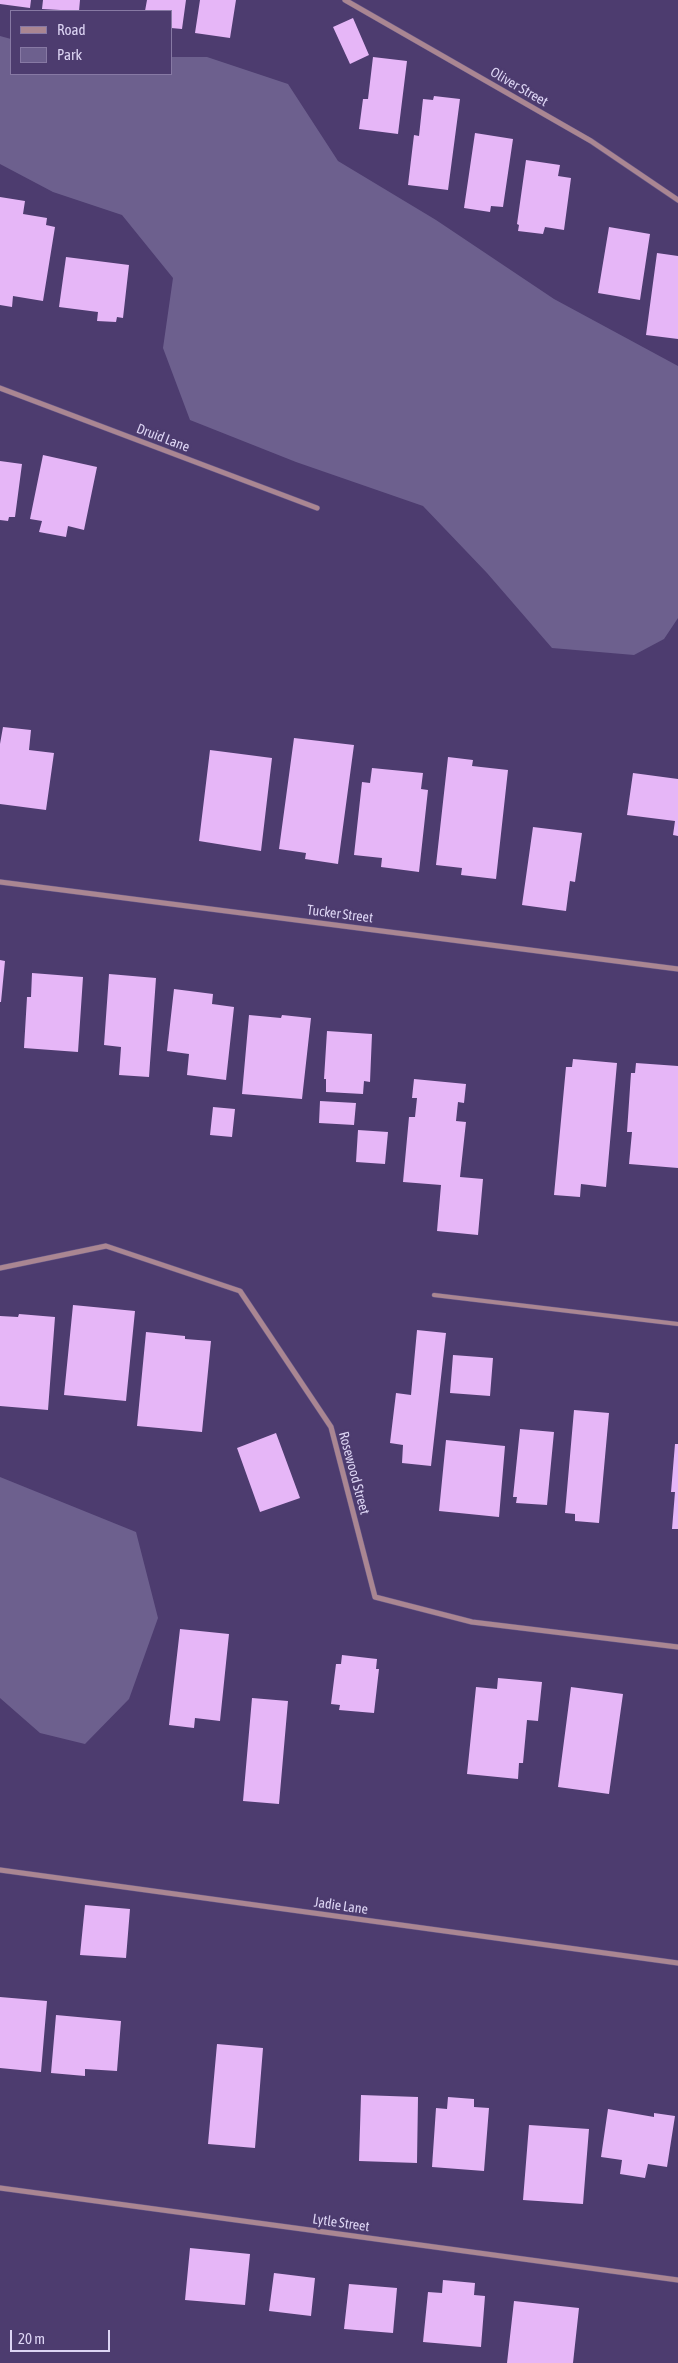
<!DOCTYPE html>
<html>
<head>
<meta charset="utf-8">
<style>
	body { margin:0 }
	#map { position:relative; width:678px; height:2363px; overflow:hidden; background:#4d3c6f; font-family:"Asap Condensed",sans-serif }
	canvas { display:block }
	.legend { position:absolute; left:10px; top:10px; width:162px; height:65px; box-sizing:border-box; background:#4d3c6f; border:1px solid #8779a4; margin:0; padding:6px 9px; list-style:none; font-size:15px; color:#ddd5f4 }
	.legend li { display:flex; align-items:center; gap:10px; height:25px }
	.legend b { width:25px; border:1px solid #8779a4 }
	.scale { position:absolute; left:10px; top:2330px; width:100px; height:22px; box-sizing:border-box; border:2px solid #ddd5f4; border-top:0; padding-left:6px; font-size:15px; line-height:18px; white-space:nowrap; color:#ddd5f4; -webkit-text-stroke:4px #4d3c6f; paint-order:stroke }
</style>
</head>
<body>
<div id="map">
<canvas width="678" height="2363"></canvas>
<ul class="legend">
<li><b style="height:6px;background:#aa8692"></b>Road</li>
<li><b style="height:14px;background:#6d608e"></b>Park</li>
</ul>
<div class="scale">20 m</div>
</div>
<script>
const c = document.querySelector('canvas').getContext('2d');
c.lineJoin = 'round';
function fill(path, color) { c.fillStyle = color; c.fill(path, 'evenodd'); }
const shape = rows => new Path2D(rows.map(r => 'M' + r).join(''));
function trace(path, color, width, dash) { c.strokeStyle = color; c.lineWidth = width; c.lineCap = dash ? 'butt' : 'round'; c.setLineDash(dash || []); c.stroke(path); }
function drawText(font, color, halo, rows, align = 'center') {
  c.font = font + ' "Asap Condensed",sans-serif'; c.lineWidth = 5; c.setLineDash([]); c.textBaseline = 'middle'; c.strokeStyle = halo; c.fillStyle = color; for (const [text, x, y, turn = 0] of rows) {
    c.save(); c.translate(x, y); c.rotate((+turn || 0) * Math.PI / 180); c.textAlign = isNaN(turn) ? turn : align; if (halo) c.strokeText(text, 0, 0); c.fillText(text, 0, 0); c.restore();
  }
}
const green = shape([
	[0,36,11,39,11,74,171,74,171,57,207,57,288,84,338,161,436,220,554,299,678,366,678,618,664,639,634,655,552,648,487,573,423,506,296,462,190,420,163,348,173,278,122,215,53,192,0,164],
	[0,1477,136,1532,158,1618,129,1699,85,1744,40,1733,0,1698]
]);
const building = shape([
	[0,0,31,0,30,8,0,4],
	[43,0,80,0,79,11,42,9],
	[147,0,186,0,182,29,171,28,171,11,145,11],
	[200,0,236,0,230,38,195,33],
	[353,18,369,55,350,64,333,27],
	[373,57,407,61,398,134,359,129,363,99,368,99],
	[434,96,460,99,448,190,408,185,414,135,419,136,423,99,433,100],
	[475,133,513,139,503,207,491,206,490,212,464,208],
	[526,160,560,165,558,176,571,178,564,230,545,227,543,234,518,231,519,225,517,224],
	[0,197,25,201,23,214,47,218,46,225,55,227,43,301,13,296,12,307,0,305],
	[609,227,650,234,640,300,598,293],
	[657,253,678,256,678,339,646,335],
	[66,257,129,265,123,318,117,317,116,322,97,321,98,312,59,307],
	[43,455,97,467,84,530,68,526,66,537,39,532,42,521,30,519],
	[0,461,22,464,15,517,9,517,8,521,0,520],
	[3,727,31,730,29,750,54,753,46,810,0,804,0,744],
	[294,738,354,745,338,864,305,859,306,853,279,849],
	[210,750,272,758,261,851,199,841],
	[448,757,473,760,472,766,508,770,496,879,461,875,462,868,436,865],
	[372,768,423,773,421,789,428,790,419,872,381,867,382,858,354,855,362,782,370,783],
	[633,773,678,779,678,836,673,835,675,821,627,815],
	[533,827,582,833,575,882,570,881,566,911,522,905],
	[0,960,5,961,1,1002,0,1002],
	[32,973,83,977,78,1052,24,1048,27,997,31,997],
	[109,974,156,978,149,1077,119,1075,121,1047,104,1045],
	[174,989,213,994,212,1004,234,1007,226,1080,187,1075,189,1054,167,1051],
	[249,1015,281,1018,282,1015,311,1018,302,1099,242,1094],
	[327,1031,372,1034,370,1082,364,1081,363,1094,326,1092,326,1079,324,1079],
	[573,1059,617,1063,606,1187,581,1184,580,1197,554,1195,566,1067,572,1067],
	[636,1063,678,1066,678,1168,629,1164,632,1132,627,1132,631,1073,635,1073],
	[414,1079,466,1084,464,1103,458,1102,456,1121,466,1122,460,1177,483,1179,478,1235,437,1231,441,1185,403,1182,409,1117,415,1117,417,1098,412,1098],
	[320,1101,356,1103,354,1125,319,1123],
	[213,1107,235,1109,232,1137,210,1135],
	[358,1130,388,1132,385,1164,356,1162],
	[73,1305,135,1311,126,1401,64,1395],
	[19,1314,55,1317,48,1410,0,1406,0,1316,18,1317],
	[417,1330,446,1333,431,1466,402,1463,403,1445,390,1443,396,1393,411,1395],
	[146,1332,185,1336,185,1339,211,1341,202,1432,137,1426],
	[453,1355,493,1358,490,1396,450,1393],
	[574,1410,609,1413,599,1523,575,1521,575,1514,565,1513],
	[520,1429,554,1432,547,1505,516,1503,517,1497,513,1497],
	[276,1433,300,1498,260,1512,237,1448],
	[446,1440,505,1446,499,1517,439,1511],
	[675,1444,678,1444,678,1529,672,1529,675,1492,671,1492],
	[180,1629,229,1634,220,1721,195,1718,194,1728,169,1725],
	[342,1655,377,1659,376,1669,379,1669,374,1713,339,1710,340,1705,331,1704,336,1664,341,1664],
	[498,1678,542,1682,538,1721,527,1720,523,1763,519,1763,518,1779,467,1774,476,1687,497,1689],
	[571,1687,623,1694,609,1794,558,1787],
	[252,1698,288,1701,279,1804,243,1801],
	[85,1905,130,1909,126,1958,80,1955],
	[0,1997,47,2001,41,2072,0,2068],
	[56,2015,121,2021,117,2071,85,2069,85,2076,51,2073],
	[217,2044,263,2048,255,2148,208,2144],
	[361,2095,418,2097,417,2163,359,2161],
	[448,2097,474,2099,474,2107,489,2108,484,2171,432,2167,436,2108,447,2109],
	[608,2109,654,2117,654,2113,675,2116,667,2167,648,2164,645,2178,620,2174,622,2160,601,2157],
	[529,2125,589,2129,583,2204,523,2200],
	[190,2248,250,2254,245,2305,185,2300],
	[274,2273,315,2278,311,2316,269,2311],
	[443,2280,475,2283,474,2295,485,2296,481,2347,423,2342,428,2292,442,2293],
	[349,2284,397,2288,393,2333,344,2329],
	[514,2301,579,2308,573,2363,507,2363]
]);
const lane = shape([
	[434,1295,678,1324]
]);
const street = shape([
	[345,0,591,141,678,200],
	[0,388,317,508],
	[0,882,678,969],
	[0,1268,106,1246,240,1291,331,1427,375,1597,472,1622,678,1647],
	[0,1870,678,1963],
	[0,2188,678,2280]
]);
const streetNames = [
	["Oliver Street",519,87,30],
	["Druid Lane",163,438,21],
	["Tucker Street",340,914,7],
	["Rosewood Street",354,1473,75],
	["Jadie Lane",341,1906,8],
	["Lytle Street",341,2223,8]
];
fill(green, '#6d608e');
fill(building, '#e6b6f7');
trace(lane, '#675887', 5);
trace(street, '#675887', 6);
trace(lane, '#aa8692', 4);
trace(street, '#aa8692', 5);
drawText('14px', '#ddd5f4', '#4d3c6f', streetNames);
</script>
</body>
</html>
